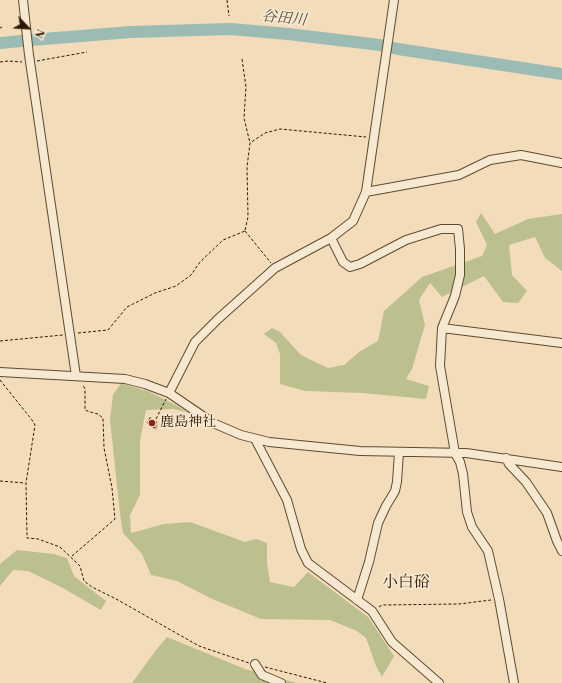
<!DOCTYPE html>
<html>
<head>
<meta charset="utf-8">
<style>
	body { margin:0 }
	#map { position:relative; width:562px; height:683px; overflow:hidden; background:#f3dcba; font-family:"Libre Bodoni",serif }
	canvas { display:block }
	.north { position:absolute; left:8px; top:8px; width:40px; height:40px; -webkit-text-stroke:3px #f7e8d2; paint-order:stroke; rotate:115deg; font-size:11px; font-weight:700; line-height:16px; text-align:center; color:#2f1900 }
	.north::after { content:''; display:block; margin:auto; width:14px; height:18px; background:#2f1900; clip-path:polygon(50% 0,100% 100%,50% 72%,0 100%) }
</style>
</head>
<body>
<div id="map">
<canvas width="562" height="683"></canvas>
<div class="north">N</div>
</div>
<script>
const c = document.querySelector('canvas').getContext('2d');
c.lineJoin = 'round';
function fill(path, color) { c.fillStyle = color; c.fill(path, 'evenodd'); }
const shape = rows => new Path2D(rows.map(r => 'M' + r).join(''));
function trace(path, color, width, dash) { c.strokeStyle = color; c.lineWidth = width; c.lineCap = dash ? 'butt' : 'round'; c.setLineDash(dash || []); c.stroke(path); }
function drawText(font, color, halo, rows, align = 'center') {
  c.font = font + ' "Libre Bodoni","Noto Serif JP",serif'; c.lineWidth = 3.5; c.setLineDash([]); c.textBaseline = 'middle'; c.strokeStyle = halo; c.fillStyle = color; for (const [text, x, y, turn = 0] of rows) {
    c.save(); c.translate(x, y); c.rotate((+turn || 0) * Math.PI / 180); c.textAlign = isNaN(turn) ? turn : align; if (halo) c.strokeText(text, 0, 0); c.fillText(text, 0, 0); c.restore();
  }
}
const green = shape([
	[481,213,495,234,528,219,562,214,562,271,545,258,535,237,509,245,512,275,527,291,518,303,503,302,484,276,442,297,430,283,419,300,425,325,412,369,406,379,429,386,426,399,363,393,305,391,280,384,280,354,276,343,264,334,272,328,280,332,301,355,328,368,344,365,359,352,378,341,384,311,422,277,482,256,487,245,476,222],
	[121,383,150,392,176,405,187,412,173,409,146,410,140,440,140,495,130,515,131,533,164,524,190,522,245,542,256,539,267,543,267,563,270,582,294,587,308,572,368,617,394,656,382,677,376,666,366,638,357,631,330,620,261,619,210,598,177,581,151,575,142,554,123,533,120,514,110,420,113,395],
	[17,550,54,554,67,558,74,576,106,601,101,610,61,587,28,571,13,570,0,586,0,564],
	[167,637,245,669,297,683,132,683,156,650]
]);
const shadow = shape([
	[148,423,156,423,158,426,156,430,150,426]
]);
const river = shape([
	[0,43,31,40,131,32,231,29,288,34,380,45,398,49,562,74]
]);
const building = shape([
	[150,418,157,422,154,428,147,423,150,418]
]);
const path = shape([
	[227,0,229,16],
	[0,28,2,27],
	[242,59,246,87,244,118,250,143],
	[37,61,87,52],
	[0,62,8,61,22,62],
	[245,230,248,217,247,167,250,143,265,133,280,129,366,137],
	[245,231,271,263],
	[78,333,108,330,127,307,155,293,176,286,191,275,200,262,223,240,245,231],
	[0,341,63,335],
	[0,380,32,420,35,425,26,483,27,538,38,539,60,547,80,566,84,581,92,587,118,600,199,646,249,663],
	[156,419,166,399],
	[0,481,25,483],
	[72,556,115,519,112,488,104,448,103,418,98,414,90,412,85,410,85,389,83,385],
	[379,607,382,605,459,604,491,600],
	[265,667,327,683]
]);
const minor = shape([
	[23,0,29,55,76,376],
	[366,192,459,175,490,160,521,155,562,163],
	[331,238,343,262,350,267,360,264,406,240,441,229,458,229,460,249,460,275,455,296,442,328,440,366,455,453,460,462,463,474,467,512,472,527,488,551,499,599,514,683],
	[442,328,562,343],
	[0,372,125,379,145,384,169,393,213,423,241,435,269,442,360,451,466,453,562,467],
	[169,393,195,342,218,319,275,268,331,238,353,221,366,192,394,0],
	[255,439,287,500,301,549,308,563,372,611,392,642,439,683],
	[506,458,509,464,526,482,547,513,557,541,562,551],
	[357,600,369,562,378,523,386,506,395,491,397,482,399,452],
	[255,664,262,675,281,683]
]);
const markers = [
	[152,423,4,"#8f2418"]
];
const poiNames = [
	["鹿島神社",160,423]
];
const waterNames = [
	["谷田川",284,19,6]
];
const quarterNames = [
	["小白硲",406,583]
];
fill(green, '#bcc08f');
fill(shadow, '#0003');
trace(river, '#9cbbb4', 12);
fill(building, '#e5a987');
trace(building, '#2f1900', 1);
trace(minor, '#604a2e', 10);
trace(path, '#2f1900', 1, [3, 2]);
trace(minor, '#f7e8d2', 8);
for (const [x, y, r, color] of markers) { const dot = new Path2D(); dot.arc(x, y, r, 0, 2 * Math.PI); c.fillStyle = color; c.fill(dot); trace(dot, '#f7e8d2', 1.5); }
drawText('14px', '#2f1900', '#f7e8d2', poiNames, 'left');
drawText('italic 15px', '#55523f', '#f7e8d2', waterNames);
drawText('16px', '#2f1900', '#f7e8d2', quarterNames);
</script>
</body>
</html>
